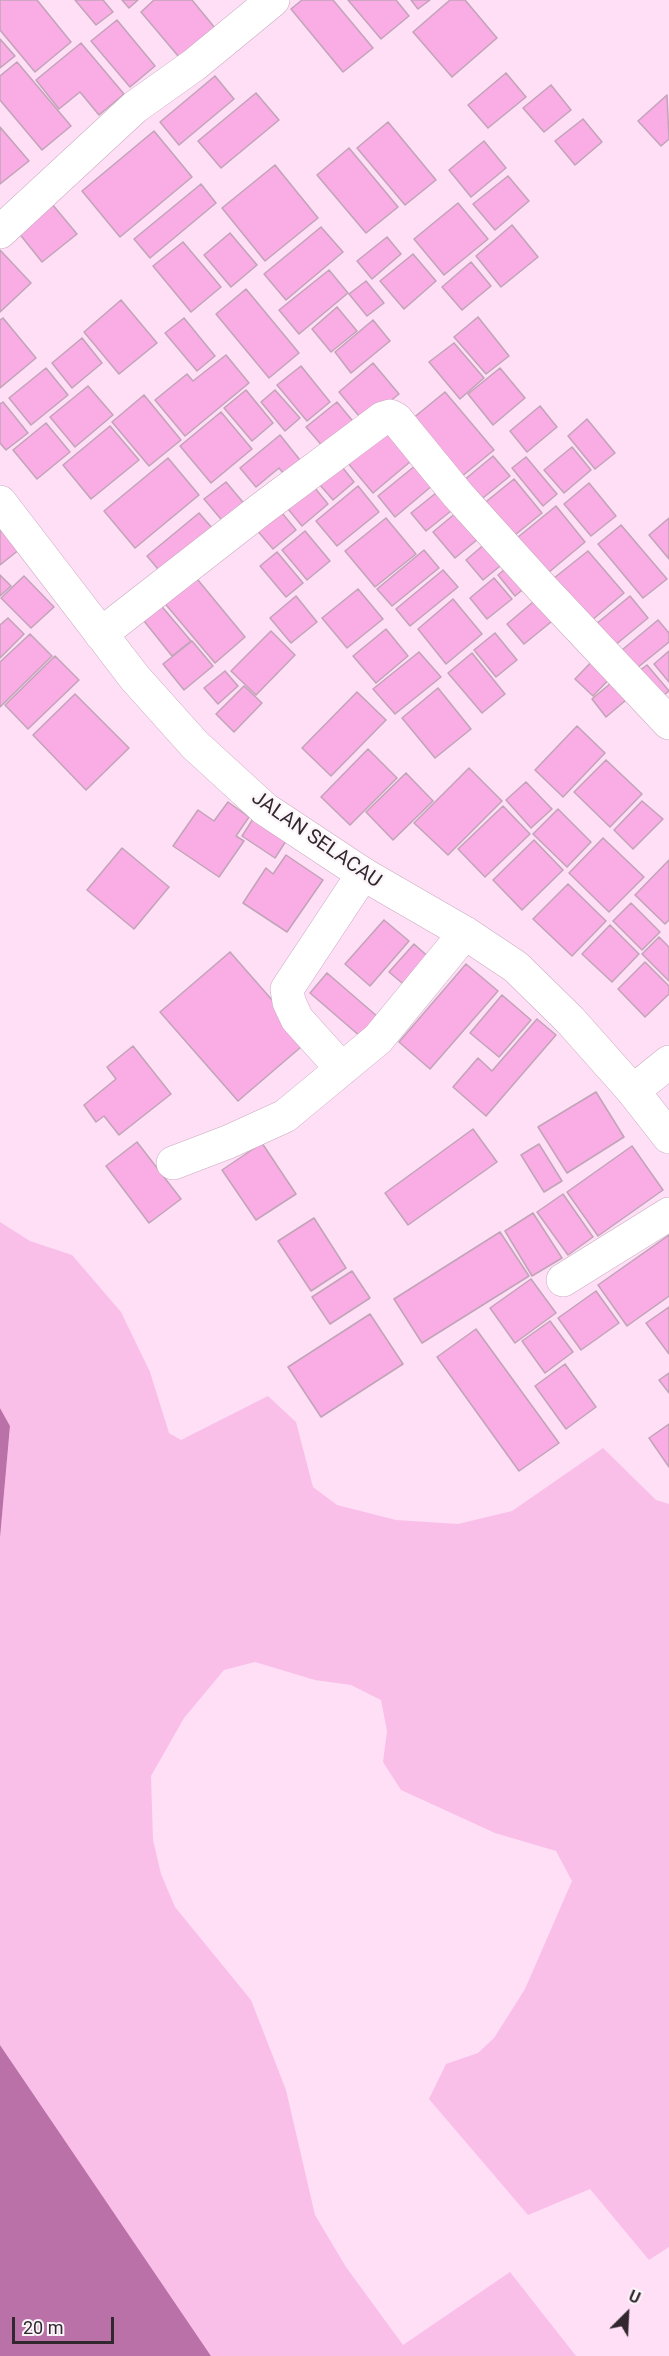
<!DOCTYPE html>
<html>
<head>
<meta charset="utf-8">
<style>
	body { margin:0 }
	#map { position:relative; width:669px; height:2356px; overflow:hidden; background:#fedff5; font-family:Roboto,sans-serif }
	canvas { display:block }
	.north { position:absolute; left:597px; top:2284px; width:60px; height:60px; -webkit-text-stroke:4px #fbf5f9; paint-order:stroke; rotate:24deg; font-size:16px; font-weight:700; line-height:24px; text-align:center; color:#32272f }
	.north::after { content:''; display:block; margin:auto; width:21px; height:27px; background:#32272f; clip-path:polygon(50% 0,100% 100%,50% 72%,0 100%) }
	.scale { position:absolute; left:12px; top:2317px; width:102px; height:27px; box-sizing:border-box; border:3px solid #32272f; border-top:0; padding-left:8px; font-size:18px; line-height:21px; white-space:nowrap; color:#32272f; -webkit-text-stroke:4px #fbf5f9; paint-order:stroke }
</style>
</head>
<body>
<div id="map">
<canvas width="669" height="2356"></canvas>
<div class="north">U</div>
<div class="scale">20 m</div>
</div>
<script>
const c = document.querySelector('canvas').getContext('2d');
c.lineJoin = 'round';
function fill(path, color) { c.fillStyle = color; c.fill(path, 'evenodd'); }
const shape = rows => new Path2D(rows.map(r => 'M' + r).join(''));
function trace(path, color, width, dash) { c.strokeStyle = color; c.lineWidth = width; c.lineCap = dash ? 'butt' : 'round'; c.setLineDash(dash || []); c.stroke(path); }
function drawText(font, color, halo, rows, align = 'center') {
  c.font = font + ' Roboto,sans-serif'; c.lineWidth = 5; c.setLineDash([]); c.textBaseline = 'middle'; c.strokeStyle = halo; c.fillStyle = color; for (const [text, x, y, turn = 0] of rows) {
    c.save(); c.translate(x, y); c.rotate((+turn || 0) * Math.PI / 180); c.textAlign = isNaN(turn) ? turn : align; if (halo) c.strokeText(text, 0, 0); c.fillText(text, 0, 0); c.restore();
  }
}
const green = shape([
	[0,1222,30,1241,72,1255,121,1312,150,1372,169,1433,181,1440,268,1396,296,1422,313,1487,337,1505,396,1520,458,1524,512,1511,603,1448,656,1500,669,1504,669,2247,649,2260,590,2189,528,2215,429,2099,446,2064,478,2053,494,2038,525,1989,572,1881,556,1851,495,1833,401,1790,383,1762,387,1731,381,1700,351,1685,315,1680,255,1662,224,1670,184,1718,151,1776,153,1840,161,1874,175,1907,251,2000,286,2090,315,2215,346,2267,403,2345,510,2272,576,2356,211,2356,0,2045,0,1538,10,1426,0,1408]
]);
const water = shape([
	[0,1408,10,1426,0,1538],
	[0,2045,211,2356,0,2356]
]);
const building = shape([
	[0,0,37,0,71,42,35,72,0,30,0,0],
	[75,0,103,0,113,12,96,25,75,0],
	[122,0,138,0,129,8,122,0],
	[154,0,192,0,215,28,179,57,141,12,154,0],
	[302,0,333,0,373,48,343,72,291,9,302,0],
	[348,0,396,0,409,16,381,39,348,0],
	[411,0,430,0,418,9,411,0],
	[450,0,465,0,497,38,452,77,413,32,450,0],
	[117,20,155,66,130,87,91,41,117,20],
	[0,39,15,56,0,68,0,39],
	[81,43,124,94,99,115,80,92,59,109,36,80,81,43],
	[17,62,71,126,42,150,0,100,0,76,17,62],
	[506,73,526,97,488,128,468,105,506,73],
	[215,76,234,99,179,145,160,122,215,76],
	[551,85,571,110,544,132,523,108,551,85],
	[256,93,279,120,221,168,198,141,256,93],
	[667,95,669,139,661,146,638,121,667,95],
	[583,119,602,142,575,165,555,141,583,119],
	[388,122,436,180,405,205,357,148,388,122],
	[0,127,29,161,0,184,0,127],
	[154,131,192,177,120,237,82,191,154,131],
	[484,141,506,168,471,197,449,170,484,141],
	[349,148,398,207,366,233,317,175,349,148],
	[275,165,318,218,265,261,222,208,275,165],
	[508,176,529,201,495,230,473,204,508,176],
	[201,184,216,203,150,258,134,239,201,184],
	[458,203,488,239,444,275,414,239,458,203],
	[52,204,77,234,42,262,18,232,52,204],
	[512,225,538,257,501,287,476,256,512,225],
	[321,227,343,252,286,300,264,274,321,227],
	[230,233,257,265,231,287,204,255,230,233],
	[387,237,401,254,372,279,357,261,387,237],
	[183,242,221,287,191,312,153,266,183,242],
	[0,250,31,283,0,312,0,250],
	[413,254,436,281,404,309,380,281,413,254],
	[471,262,491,286,462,310,442,287,471,262],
	[329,270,348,293,299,334,279,310,329,270],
	[366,281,384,303,367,316,349,294,366,281],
	[246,289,299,353,269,378,216,314,246,289],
	[121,300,157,343,119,374,84,332,121,300],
	[337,307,357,331,331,352,312,329,337,307],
	[478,317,509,356,486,374,454,337,478,317],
	[3,318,36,358,0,388,0,320,3,318],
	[184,318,215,356,197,371,165,333,184,318],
	[373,320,390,341,351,373,335,352,373,320],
	[82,338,102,363,72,388,52,363,82,338],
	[454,343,484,378,460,399,429,362,454,343],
	[226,355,249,383,185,436,155,400,187,374,193,381,226,355],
	[373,363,399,394,364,422,339,392,373,363],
	[301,366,330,402,307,421,277,385,301,366],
	[46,368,68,395,31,425,9,398,46,368],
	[500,368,525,398,493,425,468,394,500,368],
	[88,386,113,415,75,447,50,417,88,386],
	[246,390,273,423,252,441,224,408,246,390],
	[275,390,300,418,285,431,261,402,275,390],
	[445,392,494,450,461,477,412,419,445,392],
	[144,395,181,440,149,466,112,422,144,395],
	[3,402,28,433,6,450,0,443,0,404,3,402],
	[337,402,361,431,331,456,306,427,337,402],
	[540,406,557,427,527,452,510,431,540,406],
	[221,412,252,449,211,483,180,446,221,412],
	[387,419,417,456,373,493,342,456,387,419],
	[587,419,615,453,595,469,568,436,587,419],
	[46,423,70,452,37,479,13,450,46,423],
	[110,426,139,460,91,499,63,465,110,426],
	[280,435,308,470,292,484,279,468,256,487,240,468,280,435],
	[572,447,591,470,564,493,544,470,572,447],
	[493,456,510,476,473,506,457,486,493,456],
	[526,457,557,494,543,506,512,468,526,457],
	[168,458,199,495,135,548,104,511,168,458],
	[335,458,354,482,333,500,313,477,335,458],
	[416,465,433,485,395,517,378,496,416,465],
	[305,476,328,504,302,526,279,498,305,476],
	[514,479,542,513,510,539,482,505,514,479],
	[226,482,252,513,231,531,204,499,226,482],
	[589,483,616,516,591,536,564,504,589,483],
	[358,486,379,512,337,546,316,521,358,486],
	[441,489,456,507,426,531,411,513,441,489],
	[273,502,296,530,273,549,250,522,273,502],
	[556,506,585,542,542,578,512,542,556,506],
	[463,507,484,534,455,558,433,532,463,507],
	[199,513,220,537,168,581,147,556,199,513],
	[0,515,25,545,0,565,0,515],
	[386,518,416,554,375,587,345,551,386,518],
	[669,518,669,559,649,535,669,518],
	[621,525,667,579,643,598,598,544,621,525],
	[305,531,330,561,307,580,282,550,305,531],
	[493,537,510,558,483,580,466,560,493,537],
	[424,550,439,568,392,606,377,589,424,550],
	[588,551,624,593,585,626,549,582,588,551],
	[277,552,303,583,286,597,260,566,277,552],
	[516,560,533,581,515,596,498,575,516,560],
	[443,570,458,587,410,626,396,609,443,570],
	[193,574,245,637,215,663,162,600,193,574],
	[0,575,11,586,0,596,0,575],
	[24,576,54,607,31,628,1,598,24,576],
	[494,578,512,599,487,619,470,598,494,578],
	[358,589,383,619,347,648,322,618,358,589],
	[296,596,317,622,291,643,270,618,296,596],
	[630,596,648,618,608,651,590,629,630,596],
	[539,597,556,618,524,644,507,624,539,597],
	[453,599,482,634,446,664,418,629,453,599],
	[158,602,191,641,172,656,140,616,158,602],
	[8,618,24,634,0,658,0,625,8,618],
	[658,620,669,633,669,642,637,668,622,650,658,620],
	[386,629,408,656,376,683,353,656,386,629],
	[271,631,295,655,256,695,231,671,271,631],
	[495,633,517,660,496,677,474,650,495,633],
	[30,634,52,656,0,707,0,662,30,634],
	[192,641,213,666,184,690,163,664,192,641],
	[669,651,669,682,654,664,669,651],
	[419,652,441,677,395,714,373,689,419,652],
	[472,653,505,694,482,713,448,673,472,653],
	[599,654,617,671,593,696,575,679,599,654],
	[55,656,79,680,28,729,5,705,55,656],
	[647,665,669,691,656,701,635,674,647,665],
	[225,671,238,686,218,704,204,688,225,671],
	[617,678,632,695,606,717,592,699,617,678],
	[244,686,262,703,234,732,216,714,244,686],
	[438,688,471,729,435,758,402,718,438,688],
	[357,692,386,720,331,776,302,748,357,692],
	[75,694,129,748,86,790,33,735,75,694],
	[577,726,605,753,563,797,535,770,577,726],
	[368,749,397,778,350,825,321,797,368,749],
	[606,760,642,794,610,827,574,792,606,760],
	[469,768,502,801,448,855,414,823,469,768],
	[406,773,433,801,393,840,366,812,406,773],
	[526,782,552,809,531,828,506,800,526,782],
	[642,801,663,819,633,849,614,830,642,801],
	[228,802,249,817,236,836,244,841,219,877,173,846,198,810,214,821,228,802],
	[503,806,530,834,485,877,458,849,503,806],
	[558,809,591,842,567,867,533,834,558,809],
	[253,819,286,841,275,858,242,836,253,819],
	[603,838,644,877,609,912,569,873,603,838],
	[534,840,563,870,522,910,493,880,534,840],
	[122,848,169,887,134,929,87,890,122,848],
	[286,855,323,880,287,932,243,903,266,868,273,874,286,855],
	[669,860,669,920,665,924,635,895,669,860],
	[568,884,606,921,572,956,533,919,568,884],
	[631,903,660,932,642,950,613,921,631,903],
	[384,920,409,941,370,986,345,964,384,920],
	[610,925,639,954,612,982,582,954,610,925],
	[659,937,669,947,669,981,642,954,659,937],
	[414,944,432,960,408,988,389,972,414,944],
	[230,952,308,1041,238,1101,160,1012,230,952],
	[645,962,669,986,669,994,645,1017,618,989,645,962],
	[466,964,498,991,430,1069,399,1042,466,964],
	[327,973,378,1017,361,1037,310,993,327,973],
	[502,995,531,1020,499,1057,470,1033,502,995],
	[537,1019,556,1035,486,1116,453,1087,478,1058,492,1071,537,1019],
	[133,1046,171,1094,119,1135,104,1116,96,1122,84,1105,116,1079,107,1067,133,1046],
	[596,1092,624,1137,567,1173,538,1127,596,1092],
	[473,1129,497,1162,408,1225,385,1193,473,1129],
	[137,1142,181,1199,149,1223,106,1166,137,1142],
	[262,1143,296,1194,256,1220,222,1170,262,1143],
	[539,1144,562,1181,544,1192,521,1155,539,1144],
	[632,1146,663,1190,598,1236,567,1192,632,1146],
	[563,1194,593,1237,568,1255,537,1212,563,1194],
	[533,1213,562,1258,532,1276,505,1231,533,1213],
	[314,1218,346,1268,311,1291,278,1241,314,1218],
	[500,1232,529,1276,422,1343,394,1299,500,1232],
	[669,1235,669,1296,627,1326,598,1285,669,1235],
	[352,1271,370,1298,330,1324,312,1297,352,1271],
	[531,1279,556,1313,515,1343,490,1308,531,1279],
	[596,1291,619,1323,581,1350,558,1318,596,1291],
	[669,1307,669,1354,646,1323,669,1307],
	[370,1314,403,1364,321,1417,288,1367,370,1314],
	[550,1321,573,1352,545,1373,522,1341,550,1321],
	[476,1329,559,1443,519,1471,437,1357,476,1329],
	[565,1364,596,1407,566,1429,535,1386,565,1364],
	[669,1373,669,1393,659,1380,669,1373],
	[669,1424,669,1467,649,1438,669,1424]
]);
const minor = shape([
	[0,232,135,107,194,65,273,0],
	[101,634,260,510,383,418,390,416,396,419,458,495,542,588,669,723],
	[342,1069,297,1019,289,1002,287,989,363,874],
	[633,1091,669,1062],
	[173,1163,228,1142,285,1116,378,1039,465,933],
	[563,1280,669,1214]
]);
const tertiary = shape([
	[0,502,135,678,195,745,265,809,363,874,465,933,516,967,570,1020,633,1091,669,1137]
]);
const streetNames = [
	["JALAN SELACAU",316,840,35]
];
fill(green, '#fabfe9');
fill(water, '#ba71a7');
fill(building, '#faace4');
trace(building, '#c1a4b8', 1.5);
trace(minor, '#c9abc0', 34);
trace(tertiary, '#c9abc0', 34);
trace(minor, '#fff', 33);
trace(tertiary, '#fff', 33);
drawText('20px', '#32272f', '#fbf5f9', streetNames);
</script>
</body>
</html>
